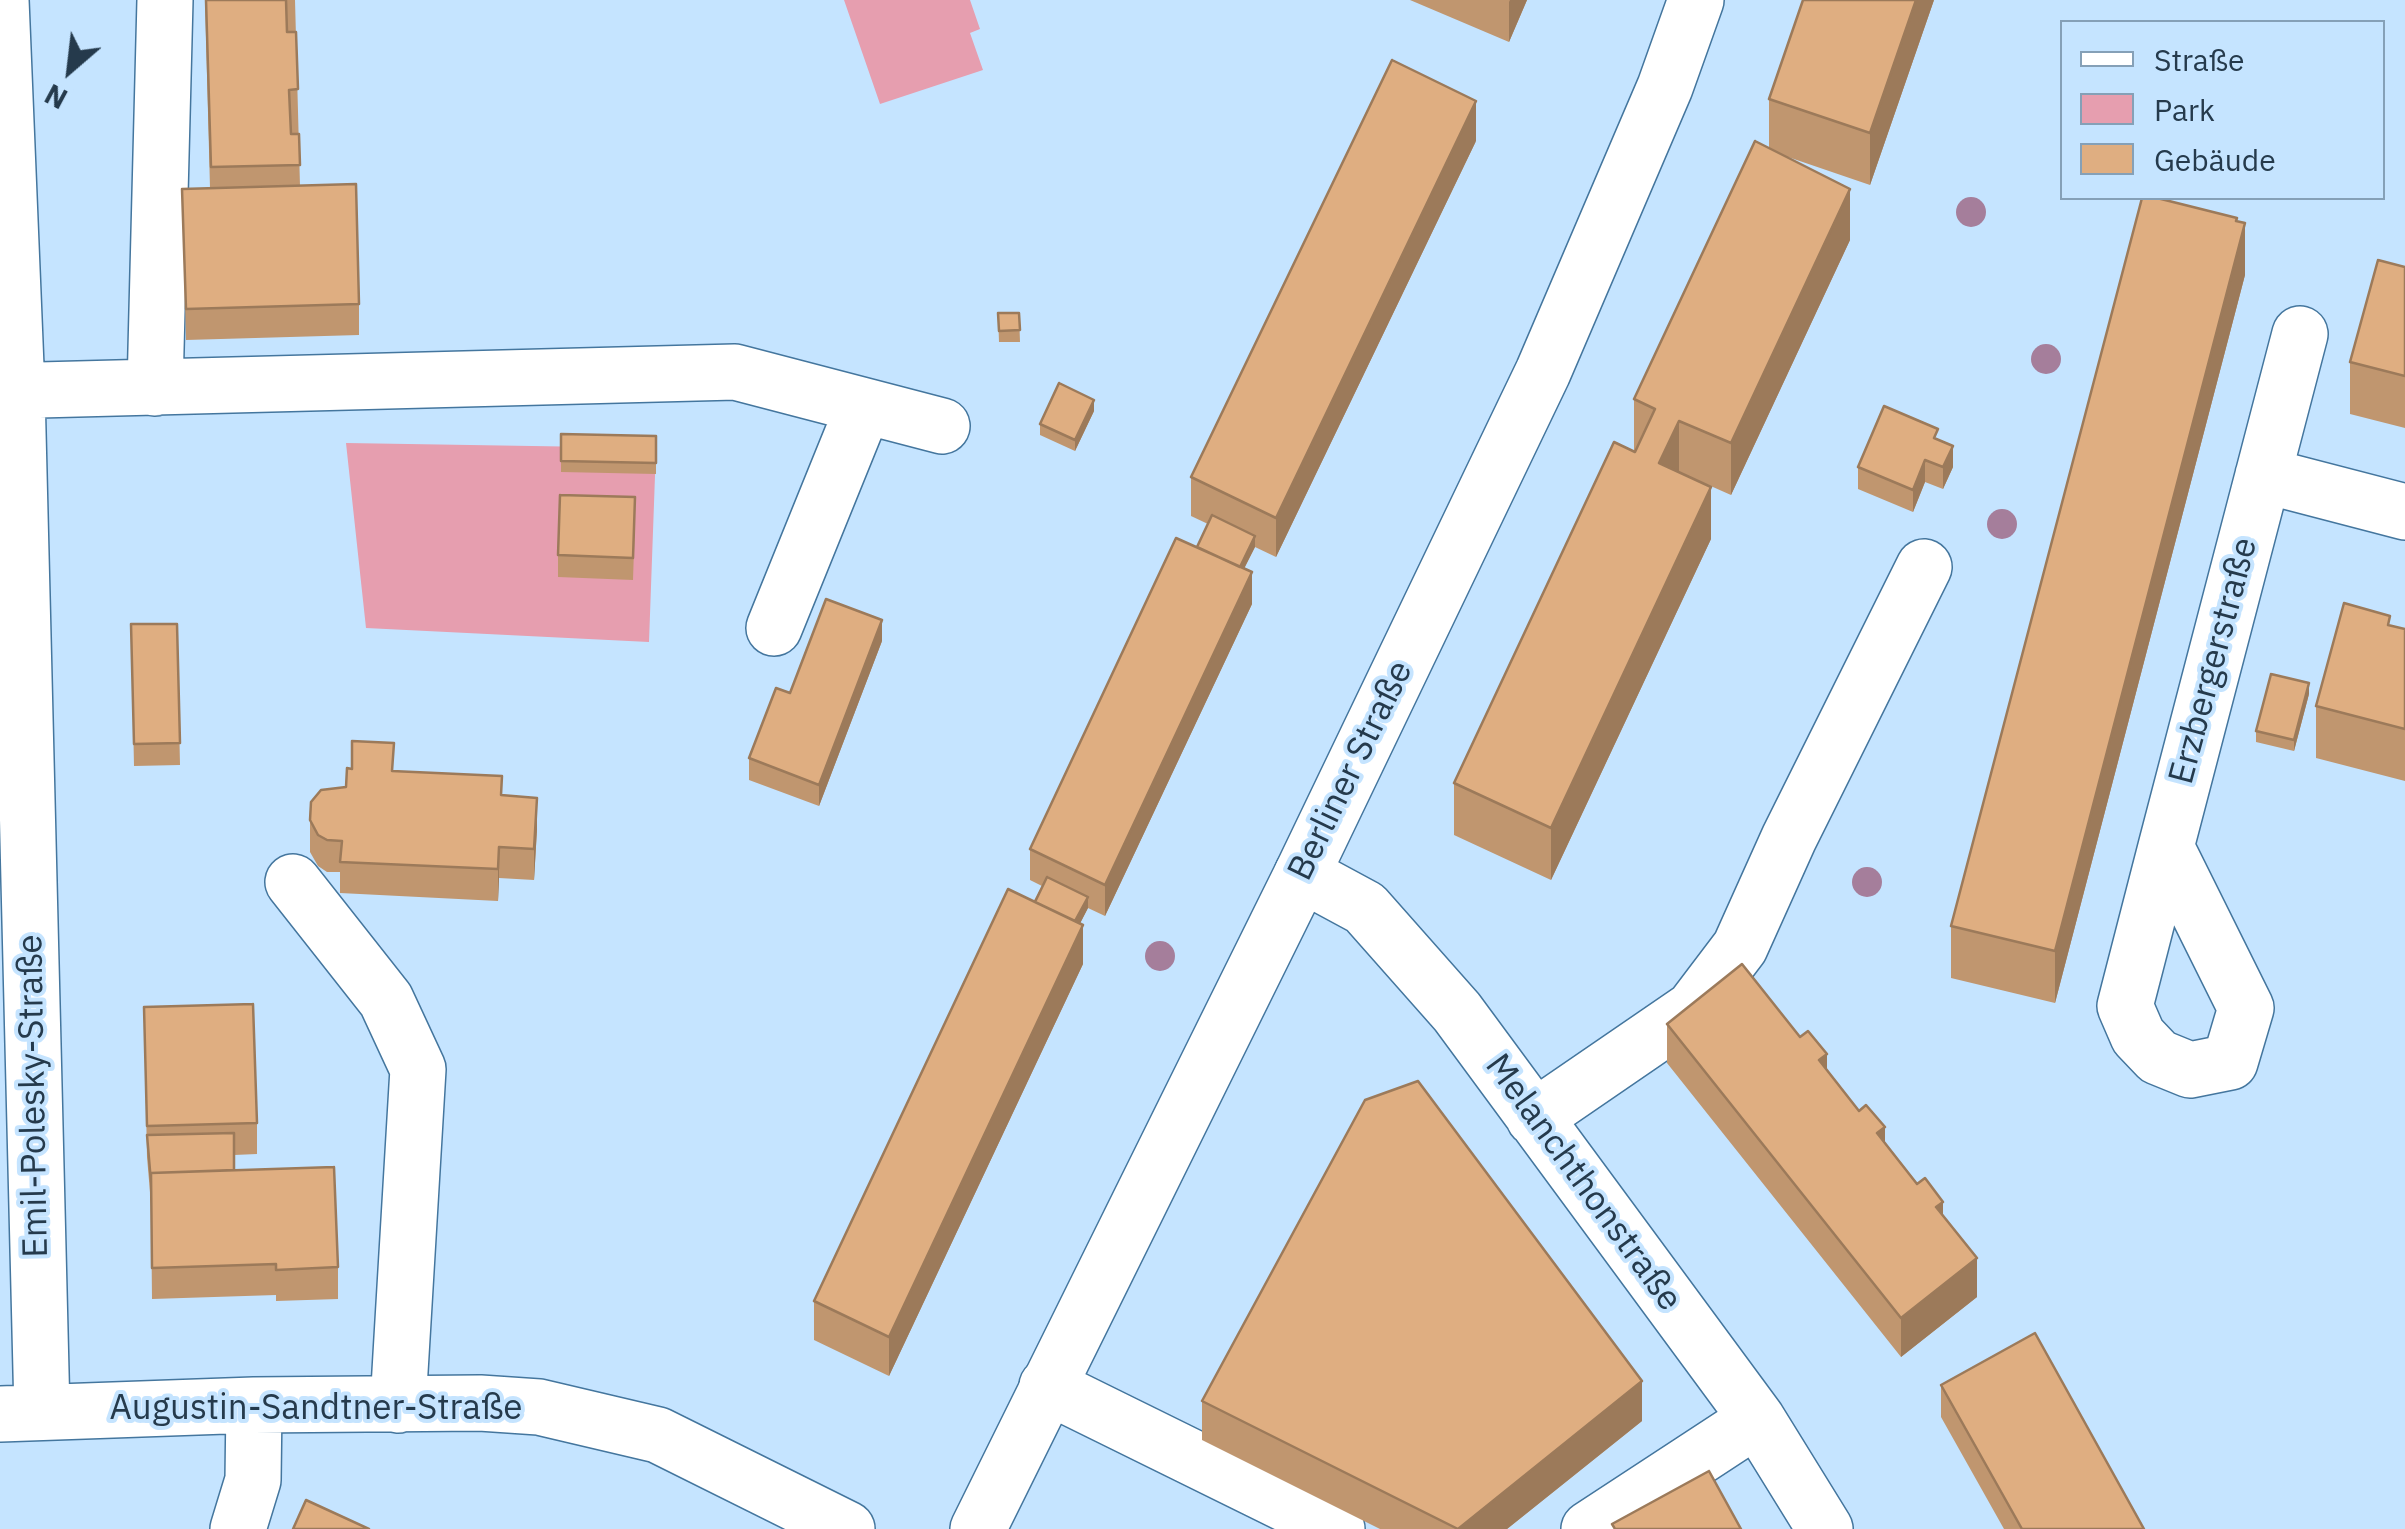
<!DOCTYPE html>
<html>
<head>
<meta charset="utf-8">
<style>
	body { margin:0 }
	#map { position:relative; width:2405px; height:1529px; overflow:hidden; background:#c5e4ff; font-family:"IBM Plex Sans",sans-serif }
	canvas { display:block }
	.legend { position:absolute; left:2060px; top:20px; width:325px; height:180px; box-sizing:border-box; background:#c5e4ff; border:2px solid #85a0b7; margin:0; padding:12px 18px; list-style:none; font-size:30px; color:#253a4c }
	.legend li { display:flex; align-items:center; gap:20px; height:50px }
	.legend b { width:50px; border:2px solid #85a0b7 }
	.north { position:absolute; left:20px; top:20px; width:100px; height:100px; -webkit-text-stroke:8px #c5e4ff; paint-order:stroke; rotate:208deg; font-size:28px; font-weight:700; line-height:40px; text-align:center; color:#253a4c }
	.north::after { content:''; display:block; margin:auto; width:35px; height:45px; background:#253a4c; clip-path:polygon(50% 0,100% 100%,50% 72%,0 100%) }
</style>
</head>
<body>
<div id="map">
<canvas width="2405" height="1529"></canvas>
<ul class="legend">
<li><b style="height:12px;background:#fff"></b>Straße</li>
<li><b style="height:28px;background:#e69eaf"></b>Park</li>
<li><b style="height:28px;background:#dfae81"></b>Gebäude</li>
</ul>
<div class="north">N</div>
</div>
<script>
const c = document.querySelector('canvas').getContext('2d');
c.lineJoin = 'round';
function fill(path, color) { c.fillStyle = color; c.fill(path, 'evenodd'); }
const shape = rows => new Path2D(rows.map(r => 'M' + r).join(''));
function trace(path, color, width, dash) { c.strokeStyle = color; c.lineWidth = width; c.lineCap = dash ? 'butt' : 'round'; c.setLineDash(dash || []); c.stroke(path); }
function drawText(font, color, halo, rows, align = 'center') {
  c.font = font + ' "IBM Plex Sans",sans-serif'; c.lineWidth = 8; c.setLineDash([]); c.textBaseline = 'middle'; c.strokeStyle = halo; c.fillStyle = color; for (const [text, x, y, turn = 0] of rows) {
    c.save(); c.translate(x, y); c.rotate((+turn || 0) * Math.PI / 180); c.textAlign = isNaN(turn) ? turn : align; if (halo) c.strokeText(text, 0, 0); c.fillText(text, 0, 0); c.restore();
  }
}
const green = shape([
	[844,0,970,0,980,29,970,33,983,70,880,104],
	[346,443,656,448,649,642,366,628]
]);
const minor = shape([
	[1,0,17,391,42,1412],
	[155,388,165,0],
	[0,391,735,372,942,426],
	[2263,475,2405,512],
	[774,628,864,406],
	[2166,847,2246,1008,2230,1062,2190,1070,2158,1057,2138,1036,2125,1006,2166,847,2300,334],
	[1302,874,1365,908,1457,1012,1757,1419,1825,1529],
	[293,882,386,1000,418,1069,398,1405],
	[1534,1118,1693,1009,1740,947,1789,838,1924,567],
	[1047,1386,1337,1529],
	[0,1414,254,1405,480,1403,539,1407,658,1435,847,1529],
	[238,1529,253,1480,254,1405],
	[1589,1529,1757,1419]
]);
const major = shape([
	[978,1529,1302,874,1543,372,1665,87,1696,0]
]);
const trees = [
	[1971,212],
	[2046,359],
	[2002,524],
	[1867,882],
	[1160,956]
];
const wall = shape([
	[205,0,295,0,300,186,359,304,359,335,186,340,182,189,210,188],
	[1410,0,1527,0,1509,42],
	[1934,0,1870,185,1788,157,1850,240,1731,495,1679,472,1711,539,1551,880,1454,835,1454,783,1634,451,1634,399,1769,148,1769,99],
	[1476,141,1276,557,1255,547,1244,569,1252,604,1105,916,1088,908,1080,923,1083,964,889,1376,814,1340,814,1301,1042,886,1030,880,1030,849,1197,547,1208,524,1191,516,1191,477],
	[2237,221,2245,275,2055,1003,1951,978,1951,926],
	[2405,267,2405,428,2350,414,2350,362],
	[998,313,1019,313,1020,342,999,342],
	[1094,411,1075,451,1040,435,1040,424],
	[561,434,656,436,656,474,561,472],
	[1938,440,1953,467,1943,489,1925,482,1913,512,1858,489,1858,467],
	[635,519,633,580,558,577,558,555],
	[131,624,177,624,180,765,134,766],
	[2390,625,2405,629,2405,781,2316,758,2316,706],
	[882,641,819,806,749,780,749,758,790,693],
	[2309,694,2294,751,2256,742,2256,731],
	[394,771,502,795,537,829,534,880,499,878,498,901,340,893,340,872,327,872,318,866,310,852,310,820,346,787],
	[144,1007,257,1123,257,1154,234,1155,234,1170,338,1267,338,1299,276,1301,276,1295,152,1299,151,1204,147,1157],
	[1667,1024,1827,1070,1943,1215,1977,1297,1901,1357,1667,1063],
	[1941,1385,2144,1529,2004,1529,1941,1417],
	[1202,1401,1642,1421,1507,1529,1380,1529,1202,1440]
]);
const shadedWall = shape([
	[1510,0,1527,0,1509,42,1509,2],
	[1916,0,1934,0,1870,185,1870,133],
	[1476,101,1476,141,1276,557,1276,518],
	[1850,189,1850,240,1731,495,1731,443],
	[2245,223,2245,275,2055,1003,2055,951],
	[1094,400,1094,411,1075,451,1075,440],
	[1679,421,1679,472,1659,463],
	[1953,446,1953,467,1943,489,1943,467],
	[1925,460,1925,482,1913,512,1913,490],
	[1711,487,1711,539,1551,880,1551,828],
	[1255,536,1255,547,1231,594,1231,582],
	[1252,572,1252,604,1105,916,1105,885],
	[882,620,882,641,819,806,819,785],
	[2309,683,2309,694,2294,751,2294,740],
	[537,798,537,829,534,880,534,849],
	[499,847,499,878,498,901,498,869],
	[1088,897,1088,908,1064,955,1064,944],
	[1083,925,1083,964,889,1376,889,1337],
	[1827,1054,1827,1094,1819,1060],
	[1885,1127,1885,1167,1877,1133],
	[1943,1202,1943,1241,1936,1207],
	[1977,1258,1977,1297,1901,1357,1901,1318],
	[1642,1381,1642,1421,1507,1529,1458,1529]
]);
const building = shape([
	[206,0,286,0,287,32,296,32,298,89,289,90,291,134,299,134,300,165,211,167,206,0],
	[1803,0,1916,0,1870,133,1769,99,1803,0],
	[1392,60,1476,101,1276,518,1191,477,1392,60],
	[1755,141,1850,189,1731,443,1679,421,1659,463,1711,487,1551,828,1454,783,1614,442,1635,452,1655,409,1634,399,1755,141],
	[356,184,359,304,186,309,182,189,356,184],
	[2142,198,2157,198,2237,218,2236,221,2245,223,2055,951,1951,926,2142,198],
	[2378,260,2405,267,2405,376,2350,362,2378,260],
	[998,313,1019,313,1020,330,999,331,998,313],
	[1059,383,1094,400,1075,440,1040,424,1059,383],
	[1884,406,1938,429,1934,438,1953,446,1943,467,1925,460,1913,490,1858,467,1884,406],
	[561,434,656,436,656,463,561,461,561,434],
	[560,495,635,497,633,558,558,555,560,495],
	[1212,515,1255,536,1240,567,1197,547,1212,515],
	[1176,538,1252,572,1105,885,1030,849,1176,538],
	[826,599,882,620,819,785,749,758,776,688,790,693,826,599],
	[2344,603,2390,616,2388,625,2405,629,2405,729,2316,706,2344,603],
	[131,624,177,624,180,743,134,744,131,624],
	[2271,674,2309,683,2294,740,2256,731,2271,674],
	[352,741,394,743,392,771,502,776,501,795,537,798,534,849,499,847,498,869,340,862,342,841,327,840,318,835,310,820,311,802,321,790,346,787,347,768,352,769,352,741],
	[1047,877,1088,897,1075,921,1035,902,1047,877],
	[1008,889,1083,925,889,1337,814,1301,1008,889],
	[1742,964,1800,1037,1808,1031,1827,1054,1819,1060,1859,1111,1866,1105,1885,1127,1877,1133,1917,1184,1925,1178,1943,1202,1936,1207,1977,1258,1901,1318,1667,1024,1742,964],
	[253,1004,257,1123,147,1126,144,1007,253,1004],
	[1418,1081,1642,1381,1458,1529,1202,1401,1365,1100,1418,1081],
	[234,1133,234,1170,151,1173,151,1182,147,1135,234,1133],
	[334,1167,338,1267,276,1270,276,1264,152,1268,151,1173,334,1167],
	[2035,1333,2144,1529,2022,1529,1941,1385,2035,1333],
	[1709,1471,1741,1529,1615,1529,1612,1524,1709,1471],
	[306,1500,369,1529,293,1529,306,1500]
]);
const streetNames = [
	["Erzbergerstraße",2214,661,-75],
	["Berliner Straße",1351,771,-64],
	["Emil-Polesky-Straße",34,1096,-91],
	["Melanchthonstraße",1583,1183,54],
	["Augustin-Sandtner-Straße",316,1409]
];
fill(green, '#e69eaf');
trace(minor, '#44769e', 58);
trace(major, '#44769e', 58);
trace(minor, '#fff', 55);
trace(major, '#fff', 55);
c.fillStyle = '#a57e9b';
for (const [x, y] of trees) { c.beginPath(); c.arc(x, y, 15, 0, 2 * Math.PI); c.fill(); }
fill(wall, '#c0966f');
fill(shadedWall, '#9c7a5a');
fill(building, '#dfae81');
trace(building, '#9c7a5a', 2.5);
drawText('35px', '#253a4c', '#c5e4ff', streetNames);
</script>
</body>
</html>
